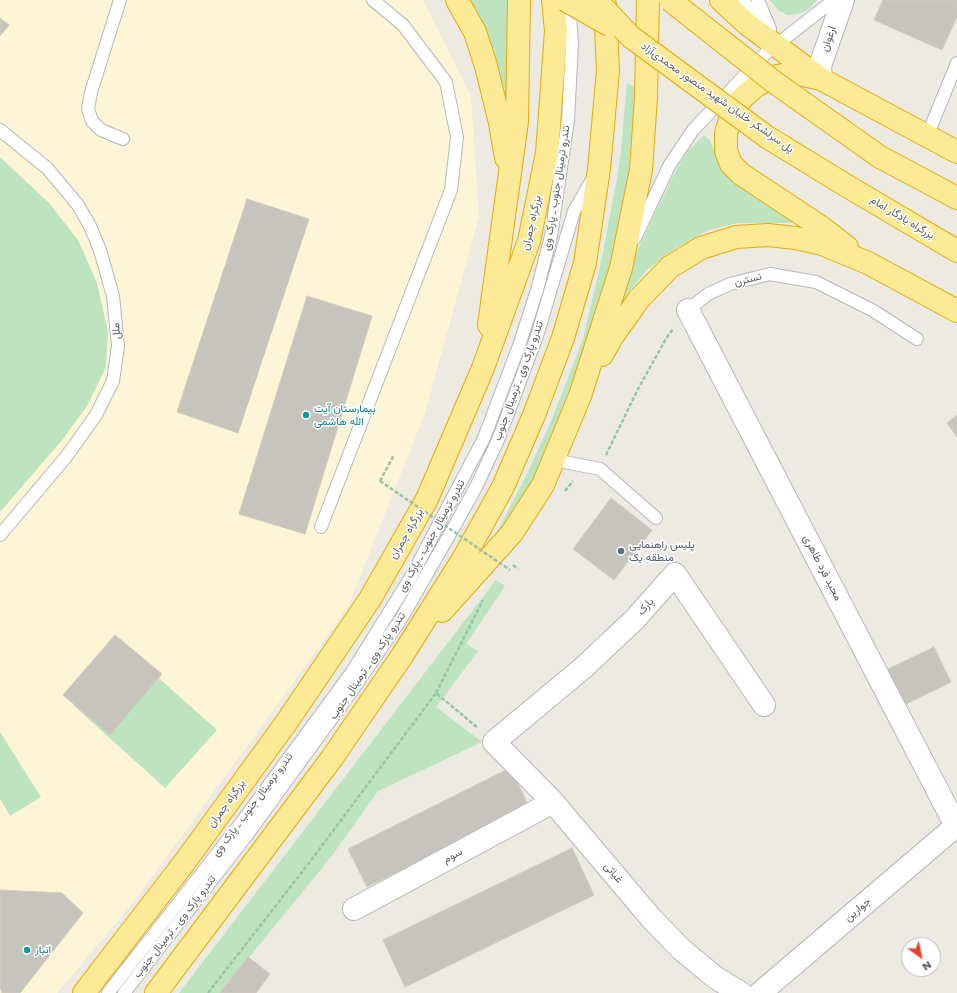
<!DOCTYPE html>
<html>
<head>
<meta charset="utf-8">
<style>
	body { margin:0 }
	#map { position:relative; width:957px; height:993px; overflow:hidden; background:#eceae1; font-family:Poppins,sans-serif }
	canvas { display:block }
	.north { position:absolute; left:901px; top:937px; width:40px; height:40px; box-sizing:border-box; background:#fff; border:1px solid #bdbec0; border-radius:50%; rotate:147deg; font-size:11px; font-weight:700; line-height:16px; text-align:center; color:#595d61 }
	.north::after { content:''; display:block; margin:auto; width:14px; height:18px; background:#e5432e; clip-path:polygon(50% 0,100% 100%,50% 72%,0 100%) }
</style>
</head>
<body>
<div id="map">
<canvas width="957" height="993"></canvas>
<div class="north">N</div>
</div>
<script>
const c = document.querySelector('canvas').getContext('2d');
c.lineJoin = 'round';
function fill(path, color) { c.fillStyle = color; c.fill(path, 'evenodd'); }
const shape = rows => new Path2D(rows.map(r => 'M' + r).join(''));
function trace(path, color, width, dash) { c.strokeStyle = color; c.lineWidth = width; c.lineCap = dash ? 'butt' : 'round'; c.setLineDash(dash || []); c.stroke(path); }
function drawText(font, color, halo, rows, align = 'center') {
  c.font = font + ' Poppins,Vazirmatn,sans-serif'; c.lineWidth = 3; c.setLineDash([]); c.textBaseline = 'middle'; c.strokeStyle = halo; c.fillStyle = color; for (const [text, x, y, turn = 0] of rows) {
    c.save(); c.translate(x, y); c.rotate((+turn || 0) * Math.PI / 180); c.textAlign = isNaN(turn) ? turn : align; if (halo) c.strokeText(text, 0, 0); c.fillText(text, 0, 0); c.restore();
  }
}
const commercial = shape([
	[0,0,423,0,471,96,479,217,425,413,348,607,136,899,57,993,0,993]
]);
const green = shape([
	[469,0,512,0,509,122],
	[770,0,817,0,808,10,798,14,788,15,779,11],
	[627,83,640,91,630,183,609,288,537,483,492,542,526,476,552,419,583,339,603,253,617,178,621,151],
	[704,135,710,140,719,164,800,223,737,223,706,231,670,252,646,271,627,294,607,325,628,270,675,172,687,152],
	[0,157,49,203,78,240,97,283,108,332,106,367,87,406,63,439,0,512],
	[496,580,505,586,466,644,478,651,436,707,482,742,378,791,331,857,220,993,179,993],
	[125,648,217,730,165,788,73,705],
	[0,732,41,797,10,816,0,799]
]);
const building = shape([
	[883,0,957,0,957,17,942,50,874,20,883,0],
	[0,18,9,25,0,36,0,18],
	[247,199,309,219,238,433,177,412,247,199],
	[307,296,372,316,305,534,239,514,307,296],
	[957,415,957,437,947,423,957,415],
	[611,498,652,530,614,580,573,549,611,498],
	[115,635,162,674,110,735,63,695,115,635],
	[934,647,951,682,904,705,886,670,934,647],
	[510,768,529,806,367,887,348,849,510,768],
	[572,848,594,895,405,987,383,940,572,848],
	[0,890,62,893,83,913,20,993,2,993,0,986,0,890],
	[248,957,270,974,256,993,220,993,248,957]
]);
const path = shape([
	[606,455,638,389,667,337,673,329],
	[380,481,394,455],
	[565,491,573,481],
	[513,565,518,569],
	[436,693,483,600],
	[208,993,309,863,436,693,478,728]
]);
const service = shape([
	[120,0,91,92,88,109,92,121,101,130,123,139],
	[743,0,765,29],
	[758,0,770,29],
	[0,130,47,168,78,205,90,226,100,250,113,296,118,346,113,381,96,415,66,457,0,535],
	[927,136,957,63],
	[635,238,669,166,693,130,766,53,834,0],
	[688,310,708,294,730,284,770,274,816,282,872,310,917,339],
	[554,460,600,469,656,518],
	[321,527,451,190,457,137,446,82,403,25,373,0],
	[108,993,241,823,352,672,411,577,484,438,519,346,537,290,551,236,568,120,572,44,569,0],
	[124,993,247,835,351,692,401,619,454,527,477,485,498,440,537,336,574,211,592,180]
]);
const minor = shape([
	[821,79,820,66,843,0],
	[688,310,956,826,760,993],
	[354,909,553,802],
	[741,993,716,978,681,949,651,918,553,802,494,742,583,668,635,619,675,574,764,705]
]);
const trunk = shape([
	[457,0,475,32,486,66,500,123,506,158],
	[721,0,747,24,821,79,957,152],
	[821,79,794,73,772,77,756,86,741,99,731,117,726,133,726,151,731,164,741,174,821,227,847,247],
	[880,157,957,198],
	[847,186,957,251],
	[489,325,517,122,519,0],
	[602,355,612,337,639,299,670,267,701,248,736,237,768,235,796,238,822,244,868,263,957,311],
	[442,611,512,533,543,485,580,396,621,268,641,170,646,97,648,0],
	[84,993,184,863,286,723,370,599,427,499,483,368,529,241,547,153,556,31,553,0],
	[156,993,332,758,402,656,463,559,503,487,534,415,563,338,585,263,599,169,608,71,605,5]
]);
const pathBridge = shape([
	[380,481,510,570]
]);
const trunkBridge = shape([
	[565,0,611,26],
	[596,0,631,37,767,137,847,186],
	[670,0,774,82,880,157]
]);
const markers = [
	[306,415,4,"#0f9aa8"],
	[621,551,4,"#5c6f8a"],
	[27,950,4,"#0f9aa8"]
];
const streetNames = [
	["ارغوان",829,39,-71],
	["پل سرلشکر خلبان شهید منصور محمدی‌آزاد",717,98,35],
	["تندرو ترمینال جنوب ـ پارک وی",557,188,-81],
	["بزرگراه یادگار امام",902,218,31],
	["بزرگراه چمران",532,223,-77],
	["نسترن",748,280,-14],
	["ملل",117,331,-96],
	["تندرو پارک وی ـ ترمینال جنوب",519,381,-70],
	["بزرگراه چمران",407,534,-60],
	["تندرو ترمینال جنوب ـ پارک وی",432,536,-61],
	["مجید فرد طاهری",822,568,63],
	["پارک",646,607,-49],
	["تندرو پارک وی ـ ترمینال جنوب",368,666,-56],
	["بزرگراه چمران",227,804,-54],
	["تندرو ترمینال جنوب ـ پارک وی",253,805,-53],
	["سوم",453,856,-28],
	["غیاثی",613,873,50],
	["جوارین",858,910,-41],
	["تندرو پارک وی ـ ترمینال جنوب",175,927,-52]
];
const cultureNames = [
	["بیمارستان آیت",314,409],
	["الله هاشمی",314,422],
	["انبار",35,950]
];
const serviceNames = [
	["پلیس راهنمایی",629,545],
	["منطقه یک",629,558]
];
fill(commercial, '#fdf5d5');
fill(green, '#bde4be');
fill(building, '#c7c4be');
trace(building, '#d1ccbf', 1);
trace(service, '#b4b7bb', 14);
trace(minor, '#b4b7bb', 24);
trace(trunk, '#e8a904', 24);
trace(path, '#97c4a5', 2.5, [4, 2]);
trace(service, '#fff', 12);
trace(minor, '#fff', 22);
trace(trunk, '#fcea97', 22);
trace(trunkBridge, '#e8a904', 24, []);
trace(pathBridge, '#97c4a5', 2.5, [4, 2]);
trace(trunkBridge, '#fcea97', 22);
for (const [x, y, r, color] of markers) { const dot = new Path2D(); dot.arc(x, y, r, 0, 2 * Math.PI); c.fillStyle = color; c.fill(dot); trace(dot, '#fff', 1.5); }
drawText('11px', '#595d61', '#fff', streetNames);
drawText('11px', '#0d838f', '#fff', cultureNames, 'left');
drawText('11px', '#4e5e75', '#fff', serviceNames, 'left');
</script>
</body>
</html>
